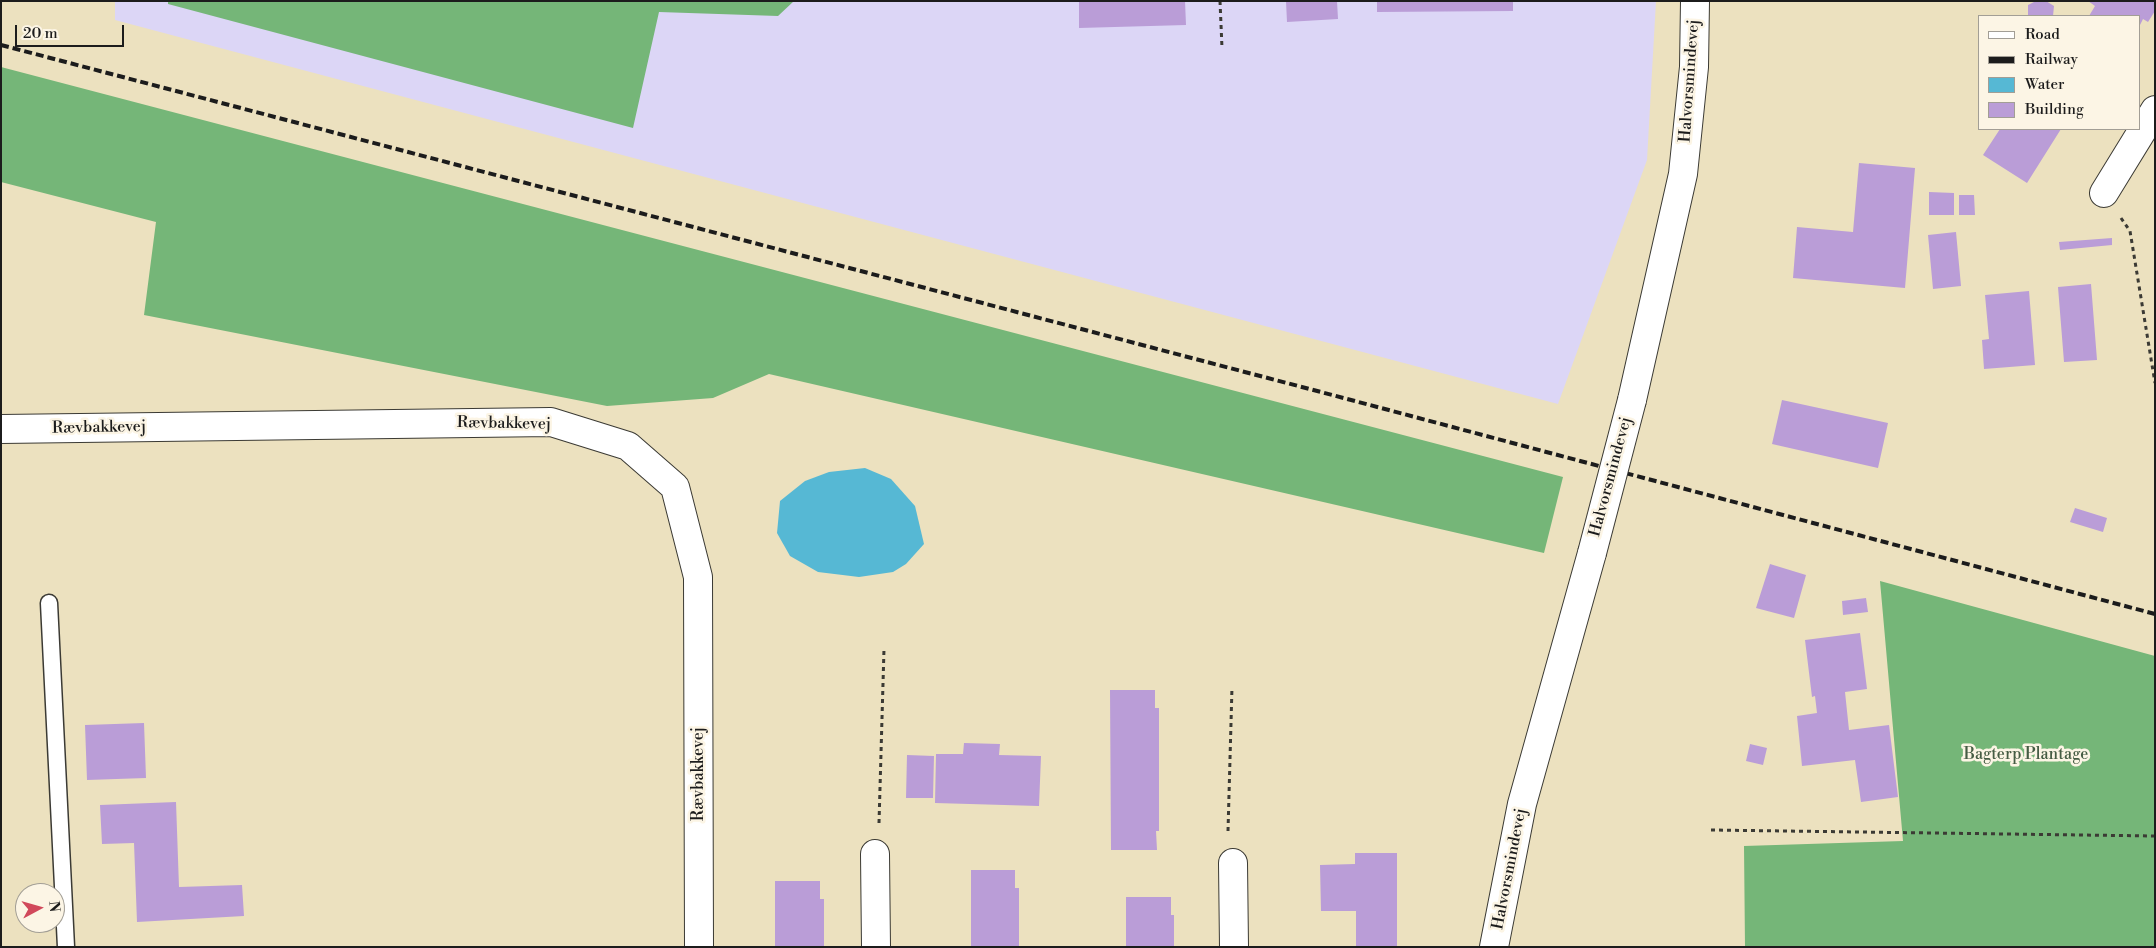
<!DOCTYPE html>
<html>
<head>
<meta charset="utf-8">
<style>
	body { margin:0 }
	#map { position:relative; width:2156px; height:948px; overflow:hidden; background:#ece1bf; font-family:"Libre Bodoni",serif }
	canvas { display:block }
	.frame { position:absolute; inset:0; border:2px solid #1c1c1c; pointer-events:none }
	.legend { position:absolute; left:1978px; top:15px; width:162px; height:115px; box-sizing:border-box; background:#fcf5e5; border:1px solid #a29e95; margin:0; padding:6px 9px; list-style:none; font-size:15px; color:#1c1c1c }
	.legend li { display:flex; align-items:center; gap:10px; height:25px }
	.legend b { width:25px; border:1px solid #a29e95 }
	.north { position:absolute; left:15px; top:883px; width:50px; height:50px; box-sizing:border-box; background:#fcf5e5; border:1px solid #a29e95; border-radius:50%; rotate:84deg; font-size:14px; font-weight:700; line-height:20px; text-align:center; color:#1c1c1c }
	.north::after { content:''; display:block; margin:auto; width:18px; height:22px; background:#d1495b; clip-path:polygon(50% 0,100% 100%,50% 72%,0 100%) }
	.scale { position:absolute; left:15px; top:25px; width:109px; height:22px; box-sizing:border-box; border:2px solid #1c1c1c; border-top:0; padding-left:6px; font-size:15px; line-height:18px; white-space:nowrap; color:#1c1c1c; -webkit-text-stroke:4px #fcf5e5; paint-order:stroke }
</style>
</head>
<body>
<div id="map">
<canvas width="2156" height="948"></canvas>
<div class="frame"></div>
<ul class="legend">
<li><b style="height:6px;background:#fff"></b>Road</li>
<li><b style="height:6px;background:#1c1c1c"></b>Railway</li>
<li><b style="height:14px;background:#56b8d4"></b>Water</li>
<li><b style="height:14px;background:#ba9dd7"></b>Building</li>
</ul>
<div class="north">N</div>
<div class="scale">20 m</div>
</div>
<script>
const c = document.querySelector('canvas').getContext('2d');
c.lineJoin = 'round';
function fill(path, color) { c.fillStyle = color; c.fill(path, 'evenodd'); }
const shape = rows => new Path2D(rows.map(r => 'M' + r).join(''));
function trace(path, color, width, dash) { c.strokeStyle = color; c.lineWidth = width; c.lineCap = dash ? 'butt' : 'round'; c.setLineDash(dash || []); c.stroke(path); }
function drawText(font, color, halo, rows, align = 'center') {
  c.font = font + ' "Libre Bodoni",serif'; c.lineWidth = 5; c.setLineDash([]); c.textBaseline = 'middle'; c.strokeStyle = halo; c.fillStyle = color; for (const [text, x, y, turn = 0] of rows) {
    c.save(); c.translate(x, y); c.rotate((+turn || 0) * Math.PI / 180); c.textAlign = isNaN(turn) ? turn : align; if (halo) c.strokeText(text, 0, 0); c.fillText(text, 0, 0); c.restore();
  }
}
const built = shape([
	[115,1,1656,1,1647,160,1558,404,115,20]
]);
const forest = shape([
	[168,1,794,1,778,16,659,12,633,128,168,4],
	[1,67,1563,477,1544,553,769,374,713,398,607,406,144,315,156,222,1,182],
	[1880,581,2155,656,2155,947,1745,947,1744,846,1903,841]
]);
const water = shape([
	[865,468,891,479,915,506,924,544,906,564,893,572,859,577,818,572,790,556,777,533,780,501,805,481,829,472]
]);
const building = shape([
	[1079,1,1185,1,1186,25,1079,28],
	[1286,1,1337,1,1338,19,1287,22],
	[1377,1,1513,1,1513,11,1377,12],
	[2036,1,2046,1,2054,6,2053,16,2028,16,2028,5],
	[2088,1,2154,1,2155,11,2148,22,2143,19,2140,25,2140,16,2089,16,2095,6],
	[2000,129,2061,129,2027,183,1983,155],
	[1859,163,1915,168,1905,288,1793,278,1797,227,1853,232],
	[1929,192,1954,193,1954,215,1929,215],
	[1959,195,1974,195,1975,215,1959,215],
	[1956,232,1961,286,1933,289,1928,235],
	[2112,238,2112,245,2060,250,2059,242],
	[2091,284,2097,360,2064,362,2058,287],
	[2029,291,2035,365,1984,369,1982,340,1989,339,1985,295],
	[1782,400,1888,423,1878,468,1772,444],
	[2075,508,2107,518,2103,532,2070,522],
	[1770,564,1806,575,1794,618,1756,608],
	[1866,598,1868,612,1843,615,1842,601],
	[1860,633,1867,689,1845,692,1849,730,1889,725,1898,797,1861,802,1855,760,1802,766,1797,716,1817,713,1815,696,1812,697,1805,640],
	[1110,690,1155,690,1155,708,1159,708,1159,831,1156,831,1157,850,1111,850],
	[144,723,146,778,87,780,85,725],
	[964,743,1000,744,999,755,1041,756,1039,806,935,803,936,754,963,754],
	[1750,744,1767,748,1763,765,1746,761],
	[907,755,934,756,933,798,906,798],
	[176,802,179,887,242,885,244,916,137,922,134,843,102,844,100,805],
	[1355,853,1397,853,1397,947,1356,947,1356,911,1321,911,1320,865,1355,864],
	[971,870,1015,870,1015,888,1019,888,1019,947,971,947],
	[775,881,820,881,820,899,824,899,824,947,775,947],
	[1126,897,1171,897,1171,915,1174,915,1174,947,1126,947]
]);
const path = shape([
	[1220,1,1222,48],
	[2121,218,2130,231,2155,383],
	[879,823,884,649],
	[1711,830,2155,836],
	[1228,831,1232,687]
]);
const lane = shape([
	[49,603,66,947]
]);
const street = shape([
	[2104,193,2155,110],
	[1,429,551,422,628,446,675,487,698,577,699,947],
	[875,854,876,947],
	[1233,863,1234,947]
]);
const secondary = shape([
	[1632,400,1683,174,1694,67,1695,1],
	[1494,947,1522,804,1592,553]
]);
const rail = shape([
	[1,45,1321,392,2155,614]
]);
const secondaryBridge = shape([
	[1592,553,1632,400]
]);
const streetNames = [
	["Halvorsmindevej",1690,81,-86],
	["Rævbakkevej",504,424,1],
	["Rævbakkevej",99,428,-1],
	["Halvorsmindevej",1611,477,-75],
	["Rævbakkevej",699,774,-90],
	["Halvorsmindevej",1510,869,-79]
];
const parkNames = [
	["Bagterp Plantage",2026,755]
];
fill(built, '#dcd6f6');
fill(forest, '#75b678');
fill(water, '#56b8d4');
fill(building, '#ba9dd7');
trace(lane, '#3b3a34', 19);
trace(street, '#3b3a34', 30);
trace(secondary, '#3b3a34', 30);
trace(path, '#3b3a34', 3, [4, 4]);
trace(lane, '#fff', 16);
trace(street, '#fff', 28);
trace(secondary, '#fff', 28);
trace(rail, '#1c1c1c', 4, [8, 4]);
trace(secondaryBridge, '#3b3a34', 30, []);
trace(secondaryBridge, '#fff', 28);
drawText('16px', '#1c1c1c', '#fcf5e5', streetNames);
drawText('16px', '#455c43', '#fcf5e5', parkNames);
</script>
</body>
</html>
